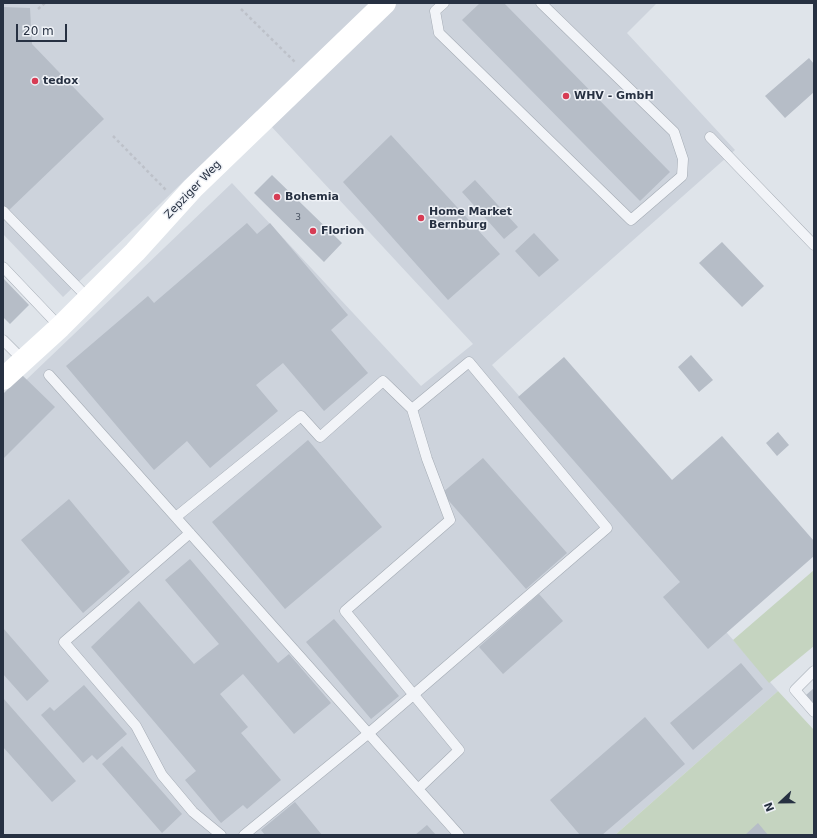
<!DOCTYPE html>
<html>
<head>
<meta charset="utf-8">
<style>
	body { margin:0 }
	#map { position:relative; width:817px; height:838px; overflow:hidden; background:#dfe4ea; font-family:"DejaVu Sans",sans-serif }
	canvas { display:block }
	.frame { position:absolute; inset:0; border:4px solid #273142; pointer-events:none }
	.north { position:absolute; left:761px; top:782px; width:40px; height:40px; -webkit-text-stroke:3px #eff2f7; paint-order:stroke; rotate:248deg; font-size:11px; font-weight:700; line-height:16px; text-align:center; color:#273142 }
	.north::after { content:''; display:block; margin:auto; width:14px; height:18px; background:#273142; clip-path:polygon(50% 0,100% 100%,50% 72%,0 100%) }
	.scale { position:absolute; left:16px; top:24px; width:51px; height:18px; box-sizing:border-box; border:2px solid #273142; border-top:0; padding-left:5px; font-size:12px; line-height:14px; white-space:nowrap; color:#273142; -webkit-text-stroke:3px #eff2f7; paint-order:stroke }
</style>
</head>
<body>
<div id="map">
<canvas width="817" height="838"></canvas>
<div class="frame"></div>
<div class="north">N</div>
<div class="scale">20 m</div>
</div>
<script>
const c = document.querySelector('canvas').getContext('2d');
c.lineJoin = 'round';
function fill(path, color) { c.fillStyle = color; c.fill(path, 'evenodd'); }
const shape = rows => new Path2D(rows.map(r => 'M' + r).join(''));
function trace(path, color, width, dash) { c.strokeStyle = color; c.lineWidth = width; c.lineCap = dash ? 'butt' : 'round'; c.setLineDash(dash || []); c.stroke(path); }
function drawText(font, color, halo, rows, align = 'center') {
  c.font = font + ' "DejaVu Sans",sans-serif'; c.lineWidth = 3; c.setLineDash([]); c.textBaseline = 'middle'; c.strokeStyle = halo; c.fillStyle = color; for (const [text, x, y, turn = 0] of rows) {
    c.save(); c.translate(x, y); c.rotate((+turn || 0) * Math.PI / 180); c.textAlign = isNaN(turn) ? turn : align; if (halo) c.strokeText(text, 0, 0); c.fillText(text, 0, 0); c.restore();
  }
}
const built = shape([
	[3,3,657,3,627,33,735,150,492,365,778,691,615,835,3,835,3,402,232,183,421,386,473,344,257,111,63,297,3,234]
]);
const green = shape([
	[814,570,814,646,769,683,733,640],
	[778,691,814,730,814,835,615,835]
]);
const building = shape([
	[480,3,504,3,670,172,640,201,462,20],
	[3,7,30,8,32,44,104,119,8,211,3,205],
	[809,58,814,64,814,92,785,118,765,96],
	[391,135,500,254,448,300,343,182],
	[272,175,342,243,324,262,254,193],
	[475,180,518,227,504,239,462,192],
	[247,223,257,234,270,223,348,315,331,330,368,373,324,411,283,363,256,385,278,411,210,468,187,441,154,470,66,366,148,296,154,303],
	[534,233,559,260,539,277,515,251],
	[722,242,764,286,742,307,699,263],
	[3,278,29,305,10,324,3,317],
	[691,355,713,380,699,392,678,367],
	[564,357,672,480,722,436,814,541,814,556,708,649,663,597,680,582,518,397],
	[22,375,55,407,3,459,3,394],
	[778,432,789,445,777,456,766,443],
	[308,440,382,527,285,609,212,522],
	[483,458,567,553,526,589,442,493],
	[69,499,130,572,83,613,21,540],
	[190,559,278,663,289,654,331,703,294,734,243,674,220,694,248,727,241,733,281,780,247,809,243,805,221,823,185,780,196,771,91,647,139,601,194,664,219,644,165,580],
	[539,594,563,621,503,674,479,647],
	[334,619,399,696,371,719,306,642],
	[3,628,49,681,27,701,3,674],
	[741,663,763,689,693,750,670,723],
	[84,685,127,734,97,760,92,755,83,763,41,715,50,707,54,711],
	[814,688,814,704,806,695],
	[3,698,76,781,52,802,3,747],
	[645,717,685,764,602,835,580,835,550,800],
	[122,746,182,814,162,833,102,764],
	[295,802,322,835,265,835,261,830],
	[758,823,768,835,745,835],
	[427,825,436,835,415,835]
]);
const path = shape([
	[38,9,45,3],
	[241,9,296,63],
	[113,136,166,190]
]);
const lane = shape([
	[444,3,435,11,439,33,631,220,682,176,683,159,674,132,541,3],
	[710,137,814,245],
	[3,211,88,298],
	[3,267,60,327],
	[3,340,24,361],
	[49,375,459,835],
	[176,517,301,416,320,437,383,381,412,409,427,459,450,520,345,611,459,750,418,789],
	[190,533,64,642,136,726,162,775,193,812,221,835],
	[814,671,795,690,814,712],
	[244,835,369,733,607,528,469,362,412,409]
]);
const secondary = shape([
	[3,379,60,327,135,252,193,188,385,3]
]);
const markers = [
	[35,81,4,"#d73c54"],
	[566,96,4,"#d73c54"],
	[277,197,4,"#d73c54"],
	[421,218,4,"#d73c54"],
	[313,231,4,"#d73c54"]
];
const numberNames = [
	["3",298,218]
];
const poiNames = [
	["tedox",43,81],
	["WHV - GmbH",574,96],
	["Bohemia",285,197],
	["Home Market",429,212],
	["Bernburg",429,225],
	["Florion",321,231]
];
const streetNames = [
	["Zepziger Weg",193,190,-46]
];
fill(built, '#cdd3dc');
fill(green, '#c5d4c0');
fill(building, '#b6bdc7');
trace(lane, '#a4abb4', 11);
trace(path, '#bdc1c9', 2.5, [3, 3]);
trace(lane, '#f2f4f8', 10);
trace(secondary, '#fff', 22);
for (const [x, y, r, color] of markers) { const dot = new Path2D(); dot.arc(x, y, r, 0, 2 * Math.PI); c.fillStyle = color; c.fill(dot); trace(dot, '#eff2f7', 1.5); }
drawText('9px', '#4b5463', null, numberNames);
drawText('bold 11px', '#273142', '#eff2f7', poiNames, 'left');
drawText('11px', '#273142', '#eff2f7', streetNames);
</script>
</body>
</html>
